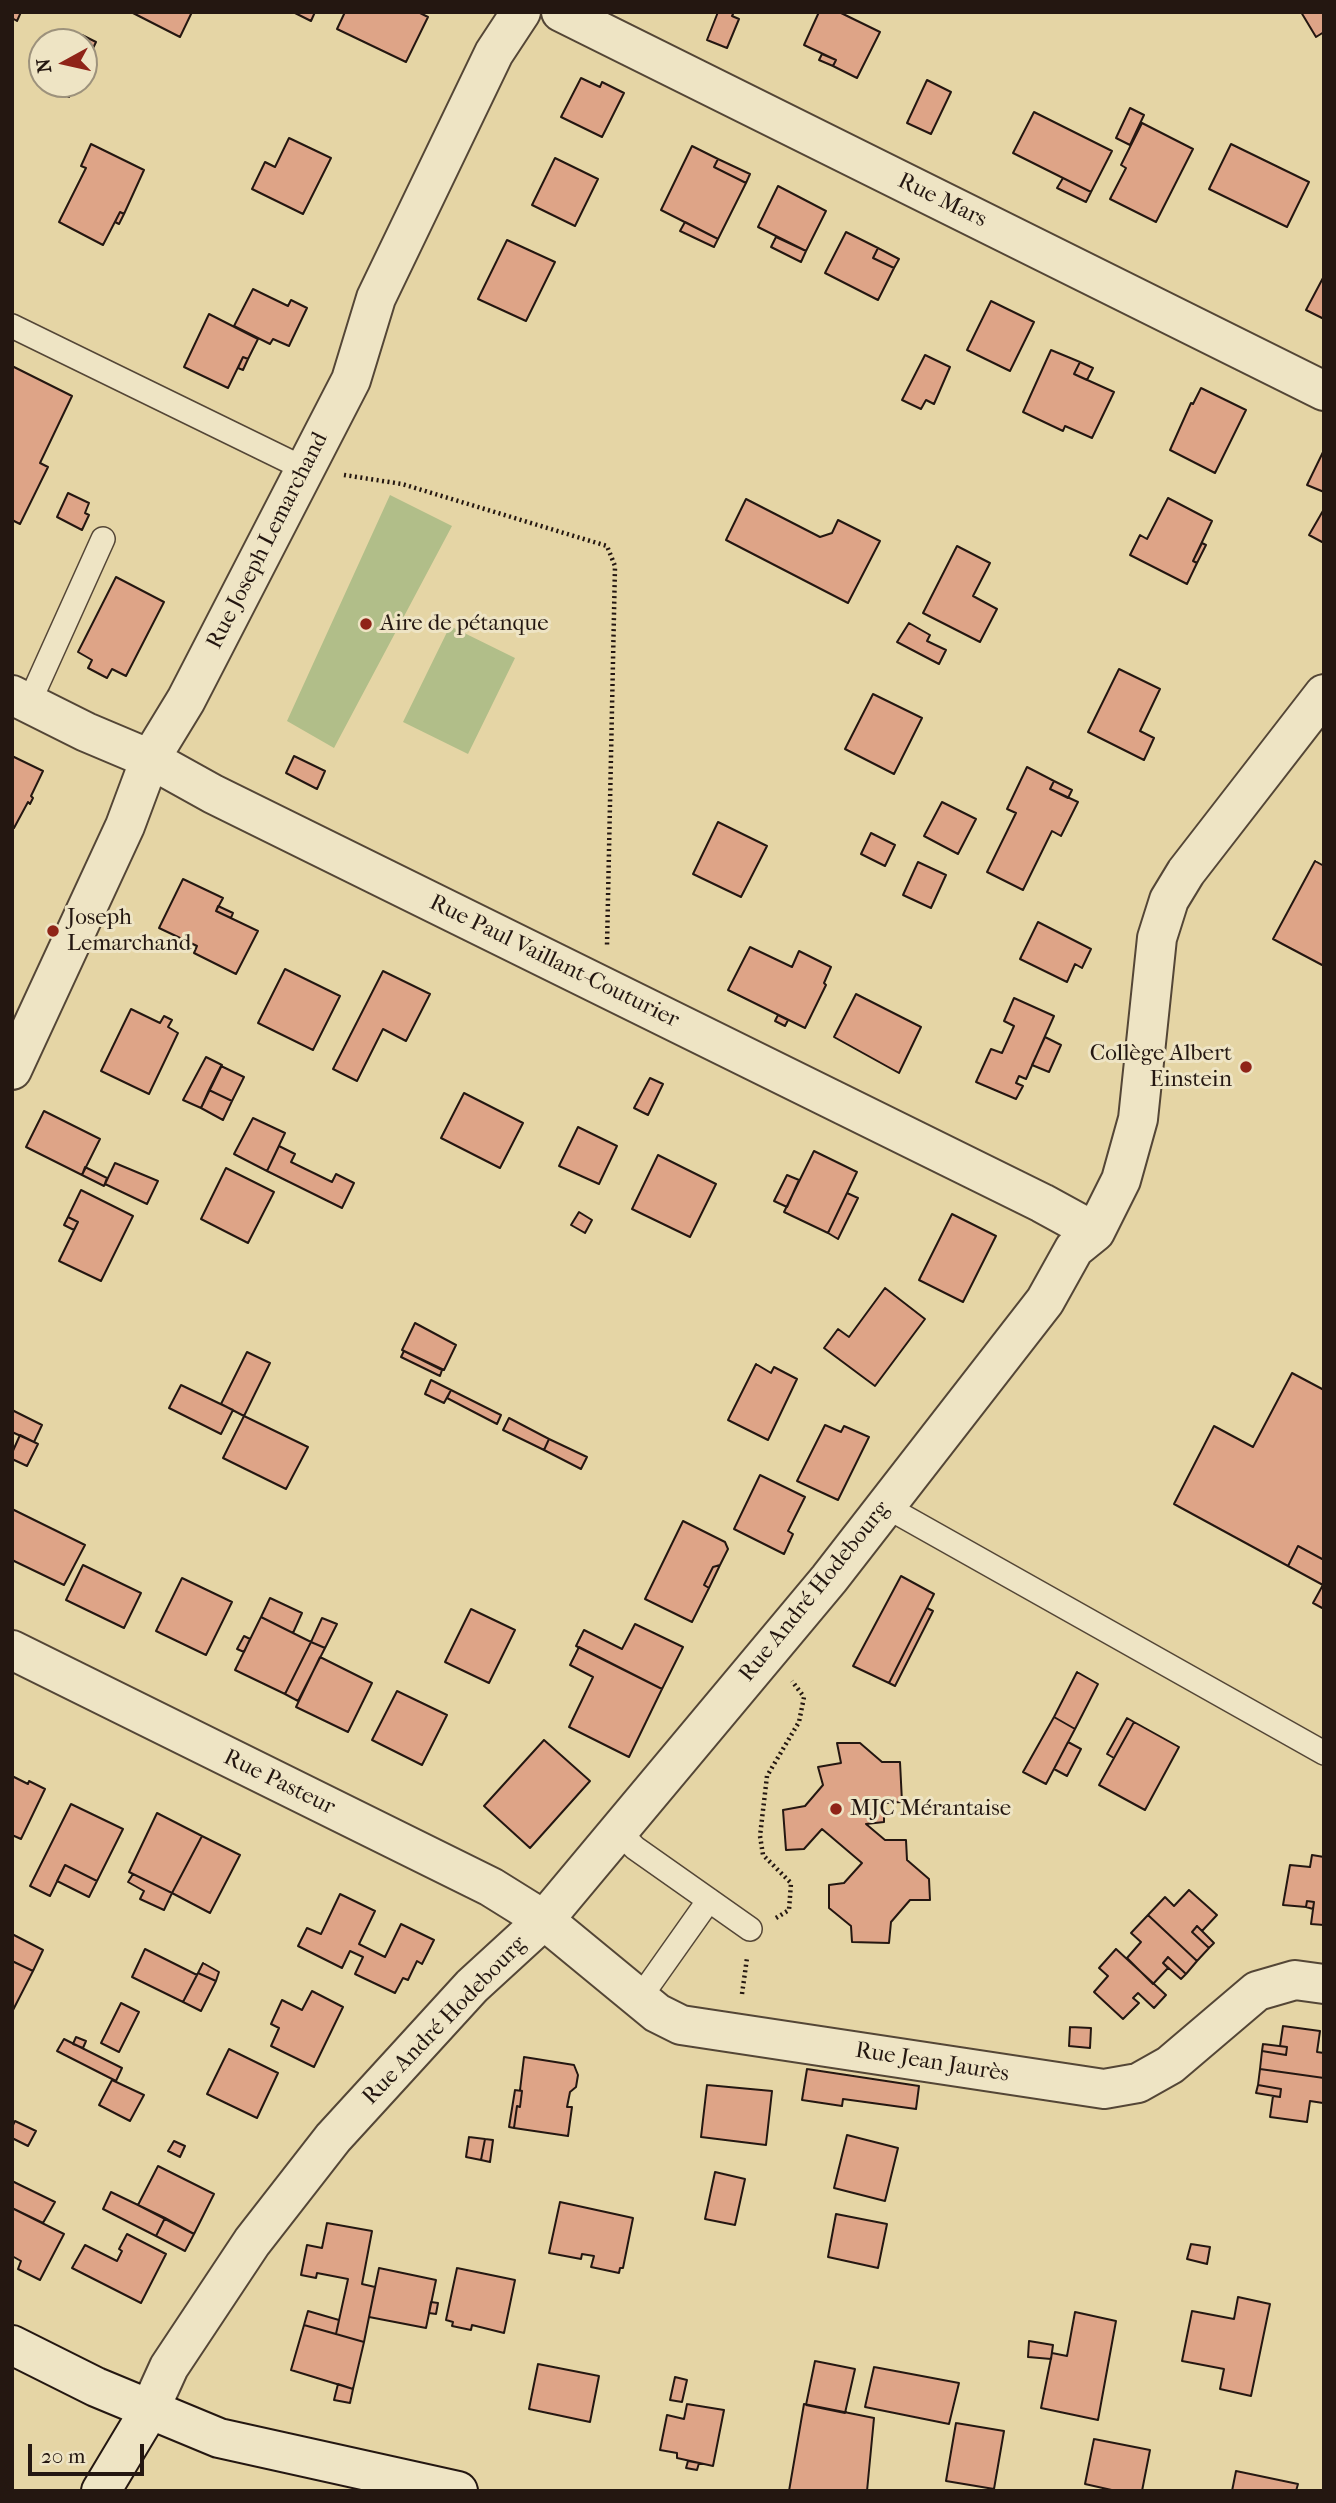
<!DOCTYPE html>
<html>
<head>
<meta charset="utf-8">
<style>
	body { margin:0 }
	#map { position:relative; width:1336px; height:2503px; overflow:hidden; background:#e5d5a5; font-family:"IM FELL French Canon",serif }
	canvas { display:block }
	.frame { position:absolute; inset:0; border:14px solid #241711; pointer-events:none }
	.north { position:absolute; left:28px; top:28px; width:70px; height:70px; box-sizing:border-box; background:#eee4c4; border:2px solid #9d927c; border-radius:50%; rotate:262deg; font-size:19px; font-weight:700; line-height:28px; text-align:center; color:#241711 }
	.north::after { content:''; display:block; margin:auto; width:24px; height:32px; background:#8f2418; clip-path:polygon(50% 0,100% 100%,50% 72%,0 100%) }
	.scale { position:absolute; left:28px; top:2444px; width:116px; height:32px; box-sizing:border-box; border:4px solid #241711; border-top:0; padding-left:9px; font-size:21px; line-height:24px; white-space:nowrap; color:#241711; -webkit-text-stroke:5px #eee4c4; paint-order:stroke }
</style>
</head>
<body>
<div id="map">
<canvas width="1336" height="2503"></canvas>
<div class="frame"></div>
<div class="north">N</div>
<div class="scale">20 m</div>
</div>
<script>
const c = document.querySelector('canvas').getContext('2d');
c.lineJoin = 'round';
function fill(path, color) { c.fillStyle = color; c.fill(path, 'evenodd'); }
const shape = rows => new Path2D(rows.map(r => 'M' + r).join(''));
function trace(path, color, width, dash) { c.strokeStyle = color; c.lineWidth = width; c.lineCap = dash ? 'butt' : 'round'; c.setLineDash(dash || []); c.stroke(path); }
function drawText(font, color, halo, rows, align = 'center') {
  c.font = font + ' "IM FELL French Canon",serif'; c.lineWidth = 6; c.setLineDash([]); c.textBaseline = 'middle'; c.strokeStyle = halo; c.fillStyle = color; for (const [text, x, y, turn = 0] of rows) {
    c.save(); c.translate(x, y); c.rotate((+turn || 0) * Math.PI / 180); c.textAlign = isNaN(turn) ? turn : align; if (halo) c.strokeText(text, 0, 0); c.fillText(text, 0, 0); c.restore();
  }
}
const green = shape([
	[390,495,452,526,334,748,287,721],
	[450,626,515,658,468,754,403,722]
]);
const building = shape([
	[12,12,21,12,17,21,12,18,12,12],
	[131,12,192,12,180,37,131,12],
	[293,12,315,12,311,21,293,12],
	[345,12,418,12,428,17,406,62,337,29,345,12],
	[718,12,734,12,732,16,739,19,727,48,707,40,718,12],
	[819,12,839,12,880,32,857,78,833,66,836,60,804,45,819,12],
	[1301,12,1324,12,1324,32,1316,37,1301,12],
	[82,35,96,42,84,67,84,42,78,42,82,35],
	[822,54,836,60,833,66,819,60,822,54],
	[581,78,600,87,602,82,624,93,602,137,561,117,581,78],
	[927,80,951,92,931,134,907,123,927,80],
	[58,84,76,84,69,97,55,90,58,84],
	[1130,108,1144,115,1130,145,1116,138,1130,108],
	[1034,112,1112,151,1091,192,1013,153,1034,112],
	[1142,123,1193,149,1156,222,1110,199,1126,168,1121,165,1142,123],
	[289,138,331,158,303,214,252,189,265,162,275,167,289,138],
	[91,144,144,170,124,214,120,212,103,245,59,222,86,168,81,166,91,144],
	[1231,144,1309,182,1287,227,1209,189,1231,144],
	[692,146,718,159,714,167,746,183,718,239,661,210,692,146],
	[555,158,598,179,575,226,532,205,555,158],
	[718,159,750,174,746,183,714,167,718,159],
	[1063,178,1091,192,1086,202,1057,188,1063,178],
	[778,186,826,211,806,251,758,227,778,186],
	[120,212,124,214,119,224,115,222,120,212],
	[685,222,718,239,714,247,680,231,685,222],
	[846,232,878,248,873,258,894,268,878,300,825,273,846,232],
	[776,237,806,251,801,262,771,247,776,237],
	[507,240,555,262,526,321,478,299,507,240],
	[878,248,899,259,894,268,873,258,878,248],
	[1324,276,1324,319,1306,310,1324,276],
	[253,289,288,306,291,300,307,308,289,346,273,339,270,344,234,326,253,289],
	[991,301,1034,322,1010,371,967,350,991,301],
	[209,314,258,339,248,359,243,357,228,388,184,367,209,314],
	[1051,350,1080,362,1074,374,1114,392,1092,438,1065,426,1063,431,1023,412,1051,350],
	[925,355,950,367,934,404,926,400,921,409,902,400,925,355],
	[243,357,248,359,243,370,238,368,243,357],
	[1080,362,1093,368,1087,380,1074,374,1080,362],
	[12,366,72,396,40,463,48,467,20,524,12,520,12,366],
	[1201,388,1246,410,1215,473,1170,450,1191,403,1193,404,1201,388],
	[1324,450,1324,492,1307,485,1324,450],
	[68,493,89,503,85,513,89,515,82,530,57,517,68,493],
	[1168,498,1212,521,1193,561,1197,563,1187,584,1130,555,1140,535,1147,539,1168,498],
	[746,499,820,537,832,533,838,520,880,541,848,603,726,540,746,499],
	[1324,509,1324,543,1309,535,1324,509],
	[1202,543,1206,545,1197,563,1193,561,1202,543],
	[957,546,990,563,973,596,997,609,980,642,923,613,957,546],
	[116,577,164,602,126,676,112,669,107,678,88,668,92,660,78,652,116,577],
	[909,623,930,635,927,641,946,650,939,664,897,642,909,623],
	[1119,669,1160,689,1140,731,1154,738,1144,760,1088,732,1119,669],
	[873,694,922,718,894,774,845,749,873,694],
	[12,756,43,771,31,796,33,798,30,804,28,802,14,828,12,827,12,756],
	[294,756,325,771,317,789,286,773,294,756],
	[1027,767,1054,781,1050,789,1078,802,1061,836,1052,831,1023,890,987,872,1016,813,1007,809,1027,767],
	[1054,781,1072,790,1068,798,1050,789,1054,781],
	[942,802,976,819,958,854,924,836,942,802],
	[718,822,767,846,741,897,693,874,718,822],
	[871,833,895,845,885,866,861,854,871,833],
	[1315,861,1324,866,1324,966,1273,939,1315,861],
	[918,862,946,875,931,908,903,895,918,862],
	[183,879,223,898,216,911,258,931,236,974,194,953,197,946,159,928,183,879],
	[218,906,233,913,231,918,216,911,218,906],
	[1038,922,1091,949,1082,968,1075,964,1067,982,1020,959,1038,922],
	[750,947,792,967,799,951,831,967,824,983,826,985,805,1028,728,990,750,947],
	[285,969,340,996,313,1050,258,1023,285,969],
	[383,971,430,994,406,1041,383,1029,357,1081,333,1069,383,971],
	[856,994,921,1027,899,1073,834,1037,856,994],
	[1014,998,1054,1016,1026,1079,1019,1076,1016,1083,1023,1086,1016,1099,976,1082,991,1049,1002,1053,1014,1026,1004,1021,1014,998],
	[131,1009,160,1023,164,1016,172,1020,168,1027,178,1033,149,1094,101,1071,131,1009],
	[778,1015,788,1020,785,1026,775,1021,778,1015],
	[1045,1037,1061,1045,1049,1072,1032,1065,1045,1037],
	[206,1057,222,1065,201,1108,183,1100,206,1057],
	[221,1066,244,1077,232,1101,209,1090,221,1066],
	[650,1078,663,1084,648,1115,634,1108,650,1078],
	[209,1090,232,1101,223,1120,201,1108,209,1090],
	[464,1093,523,1123,500,1168,441,1138,464,1093],
	[44,1111,100,1139,82,1175,26,1147,44,1111],
	[253,1118,285,1133,267,1171,234,1154,253,1118],
	[578,1127,617,1146,599,1184,559,1166,578,1127],
	[279,1146,295,1154,291,1162,332,1182,336,1174,354,1183,342,1208,267,1171,279,1146],
	[814,1151,857,1172,828,1233,784,1212,814,1151],
	[658,1155,716,1184,690,1237,632,1209,658,1155],
	[115,1163,158,1181,147,1204,105,1184,115,1163],
	[85,1167,107,1178,104,1186,82,1175,85,1167],
	[226,1168,274,1192,248,1243,201,1219,226,1168],
	[787,1175,799,1180,787,1207,774,1201,787,1175],
	[81,1190,133,1216,101,1281,59,1261,78,1222,68,1217,81,1190],
	[847,1193,858,1198,838,1239,828,1233,847,1193],
	[579,1212,592,1220,585,1233,571,1225,579,1212],
	[952,1214,996,1236,963,1302,919,1280,952,1214],
	[68,1217,78,1222,74,1230,64,1225,68,1217],
	[885,1288,925,1319,875,1386,824,1348,838,1329,849,1337,885,1288],
	[415,1323,456,1345,444,1370,402,1350,415,1323],
	[404,1351,442,1370,440,1376,401,1357,404,1351],
	[247,1352,270,1363,244,1416,221,1404,247,1352],
	[756,1364,771,1373,774,1367,797,1379,768,1440,728,1420,756,1364],
	[1292,1373,1324,1390,1324,1560,1298,1546,1288,1566,1174,1504,1214,1426,1253,1447,1292,1373],
	[431,1380,451,1390,444,1403,425,1394,431,1380],
	[181,1385,233,1410,221,1434,169,1408,181,1385],
	[451,1390,501,1415,497,1424,447,1398,451,1390],
	[12,1410,42,1425,34,1442,12,1432,12,1410],
	[244,1416,308,1447,286,1489,223,1458,244,1416],
	[509,1418,549,1439,544,1450,503,1430,509,1418],
	[825,1425,841,1432,844,1426,869,1437,838,1500,797,1481,825,1425],
	[20,1435,38,1444,27,1466,12,1459,12,1453,20,1435],
	[549,1439,587,1457,581,1469,544,1450,549,1439],
	[760,1475,805,1497,788,1531,793,1534,784,1554,734,1529,760,1475],
	[12,1509,85,1545,64,1585,12,1560,12,1509],
	[683,1521,725,1542,728,1549,720,1565,713,1567,704,1585,709,1588,692,1622,645,1599,683,1521],
	[1298,1546,1324,1560,1323,1585,1288,1566,1298,1546],
	[83,1565,141,1593,124,1628,66,1600,83,1565],
	[720,1565,709,1588,704,1585,713,1567,720,1565],
	[901,1576,934,1594,889,1683,853,1666,901,1576],
	[182,1578,232,1602,206,1655,156,1631,182,1578],
	[1324,1583,1324,1609,1313,1603,1324,1583],
	[270,1598,302,1613,293,1633,261,1617,270,1598],
	[927,1608,933,1611,895,1686,889,1683,927,1608],
	[471,1609,515,1630,489,1683,445,1662,471,1609],
	[261,1617,311,1642,285,1694,235,1670,261,1617],
	[322,1618,337,1624,325,1648,311,1642,322,1618],
	[635,1624,683,1647,662,1689,576,1646,584,1630,622,1649,635,1624],
	[244,1636,250,1639,244,1652,237,1649,244,1636],
	[311,1642,325,1648,298,1701,285,1694,311,1642],
	[579,1647,662,1689,629,1757,569,1727,593,1677,570,1665,579,1647],
	[320,1657,372,1683,348,1732,296,1707,320,1657],
	[1077,1672,1098,1684,1075,1729,1054,1717,1077,1672],
	[397,1691,447,1715,422,1765,372,1740,397,1691],
	[1054,1717,1075,1729,1046,1784,1023,1772,1054,1717],
	[1127,1718,1134,1722,1114,1758,1107,1754,1127,1718],
	[1134,1722,1179,1747,1145,1810,1099,1785,1134,1722],
	[544,1740,590,1781,530,1848,484,1806,544,1740],
	[1068,1742,1081,1749,1067,1776,1054,1769,1068,1742],
	[837,1743,860,1743,882,1762,900,1762,902,1802,884,1803,884,1822,866,1824,885,1840,906,1840,907,1860,929,1879,930,1900,910,1900,891,1922,889,1943,852,1942,851,1926,829,1908,829,1885,844,1883,862,1863,822,1829,804,1849,786,1850,783,1810,805,1806,823,1785,818,1767,841,1763,837,1743],
	[12,1776,28,1784,29,1781,45,1789,21,1839,12,1835,12,1776],
	[71,1804,123,1829,97,1881,65,1865,50,1896,30,1886,71,1804],
	[157,1813,202,1836,172,1893,129,1872,157,1813],
	[202,1836,240,1855,210,1913,172,1893,202,1836],
	[1312,1855,1324,1857,1324,1925,1311,1924,1314,1902,1307,1901,1306,1907,1283,1905,1290,1865,1310,1867,1312,1855],
	[65,1865,97,1881,89,1897,57,1881,65,1865],
	[133,1874,172,1893,164,1910,140,1899,144,1891,128,1882,133,1874],
	[1189,1890,1217,1915,1202,1931,1197,1926,1192,1932,1209,1948,1197,1961,1148,1915,1165,1897,1174,1906,1189,1890],
	[340,1894,375,1911,359,1944,385,1957,401,1924,434,1940,422,1964,417,1961,408,1980,403,1978,395,1993,355,1974,363,1957,350,1951,342,1968,298,1946,307,1928,321,1934,340,1894],
	[1307,1901,1314,1902,1313,1909,1306,1907,1307,1901],
	[1148,1915,1197,1961,1186,1974,1168,1957,1163,1963,1168,1968,1153,1984,1127,1958,1141,1942,1131,1933,1148,1915],
	[1197,1926,1214,1943,1209,1948,1192,1932,1197,1926],
	[12,1934,43,1950,33,1971,12,1961,12,1934],
	[145,1949,197,1975,183,2002,132,1977,145,1949],
	[1116,1949,1166,1995,1154,2008,1138,1993,1133,1998,1139,2003,1123,2019,1094,1992,1108,1976,1099,1968,1116,1949],
	[1168,1957,1186,1974,1181,1979,1163,1963,1168,1957],
	[12,1961,33,1971,12,2012,12,1961],
	[203,1963,219,1972,216,1981,198,1973,203,1963],
	[198,1973,216,1981,201,2011,183,2002,198,1973],
	[312,1991,343,2007,314,2067,271,2046,279,2028,271,2024,282,2000,302,2010,312,1991],
	[121,2003,139,2012,119,2052,101,2043,121,2003],
	[1283,2026,1320,2031,1317,2052,1324,2053,1324,2078,1260,2069,1262,2051,1286,2055,1287,2047,1280,2046,1283,2026],
	[1070,2027,1091,2028,1090,2048,1069,2046,1070,2027],
	[76,2037,86,2041,83,2048,73,2044,76,2037],
	[64,2039,122,2068,116,2081,57,2051,64,2039],
	[1263,2044,1287,2047,1286,2055,1262,2051,1263,2044],
	[229,2049,278,2073,257,2118,207,2094,229,2049],
	[524,2057,574,2065,578,2075,576,2087,570,2092,567,2107,572,2107,568,2136,514,2128,517,2106,520,2107,522,2091,520,2090,524,2057],
	[807,2069,919,2086,916,2109,843,2099,842,2106,802,2100,807,2069],
	[1260,2069,1324,2078,1323,2103,1310,2101,1307,2122,1270,2117,1273,2096,1280,2097,1281,2089,1258,2085,1260,2069],
	[112,2080,144,2095,130,2121,99,2105,112,2080],
	[707,2085,772,2091,766,2145,701,2137,707,2085],
	[1258,2085,1281,2089,1280,2097,1256,2093,1258,2085],
	[515,2090,522,2091,520,2107,517,2106,514,2128,509,2127,515,2090],
	[15,2121,36,2131,28,2146,12,2138,12,2127,15,2121],
	[847,2135,898,2148,885,2201,834,2188,847,2135],
	[469,2137,485,2139,481,2160,466,2157,469,2137],
	[485,2139,493,2140,490,2162,481,2160,485,2139],
	[174,2141,185,2146,180,2157,168,2151,174,2141],
	[158,2166,214,2194,194,2234,138,2205,158,2166],
	[715,2172,745,2179,735,2225,705,2219,715,2172],
	[12,2181,55,2202,43,2223,12,2208,12,2181],
	[111,2192,165,2218,156,2236,103,2209,111,2192],
	[560,2202,633,2218,623,2268,620,2268,619,2273,591,2267,594,2256,582,2254,581,2259,549,2253,560,2202],
	[12,2208,64,2234,40,2280,18,2269,21,2261,12,2256,12,2208],
	[836,2214,887,2224,878,2268,828,2257,836,2214],
	[165,2218,194,2234,185,2251,156,2236,165,2218],
	[327,2223,372,2231,362,2284,375,2287,364,2342,336,2334,348,2279,317,2273,316,2278,301,2275,307,2245,322,2248,327,2223],
	[127,2234,166,2254,141,2303,72,2268,85,2245,117,2261,122,2251,119,2249,127,2234],
	[1191,2244,1210,2247,1207,2264,1187,2259,1191,2244],
	[379,2268,436,2280,426,2328,369,2317,379,2268],
	[457,2268,515,2280,504,2333,472,2325,471,2330,452,2326,453,2322,446,2320,457,2268],
	[1238,2297,1270,2304,1251,2396,1220,2389,1224,2369,1182,2361,1192,2311,1234,2319,1238,2297],
	[431,2302,438,2303,436,2314,429,2313,431,2302],
	[308,2311,339,2320,336,2334,304,2325,308,2311],
	[1075,2312,1116,2321,1098,2420,1041,2408,1052,2353,1067,2356,1075,2312],
	[304,2325,364,2342,353,2389,291,2370,304,2325],
	[1029,2341,1053,2345,1051,2359,1028,2357,1029,2341],
	[815,2361,855,2369,845,2413,806,2405,815,2361],
	[538,2364,599,2376,590,2422,529,2409,538,2364],
	[874,2367,959,2383,949,2424,865,2407,874,2367],
	[675,2377,687,2380,682,2402,670,2400,675,2377],
	[338,2384,353,2389,350,2403,334,2400,338,2384],
	[687,2404,724,2410,713,2466,677,2458,677,2453,660,2450,667,2415,684,2419,687,2404],
	[804,2404,874,2418,867,2491,789,2491,804,2404],
	[956,2423,1004,2431,994,2489,946,2481,956,2423],
	[1094,2439,1150,2450,1142,2491,1116,2491,1085,2484,1094,2439],
	[688,2461,699,2463,697,2470,686,2468,688,2461],
	[1236,2471,1298,2484,1296,2491,1232,2491,1236,2471]
]);
const path = shape([
	[344,475,402,484,607,546,615,566,607,946],
	[776,1918,789,1910,791,1883,763,1855,760,1836,767,1776,799,1722,804,1697,792,1681],
	[742,1994,747,1958]
]);
const lane = shape([
	[12,326,305,469],
	[29,703,103,539],
	[885,1506,1324,1753],
	[618,1831,635,1848,750,1929],
	[639,1999,709,1900]
]);
const street = shape([
	[561,12,1324,391],
	[12,695,86,732,150,759,213,794,1042,1203,1095,1232],
	[12,1070,125,826,150,759,186,700,351,380,376,298,494,53,521,12],
	[12,1650,491,1887,544,1920,657,2013,681,2025,1104,2089,1138,2083,1170,2065,1257,1991,1295,1980,1324,1984],
	[149,2411,169,2367,252,2242,333,2138,472,1986,544,1920,829,1579,1045,1301,1074,1249,1095,1232,1121,1180,1138,1119,1157,938,1169,900,1186,872,1324,694]
]);
const secondary = shape([
	[12,2345,96,2387,219,2438,458,2491],
	[101,2491,149,2411]
]);
const markers = [
	[366,624,7,"#8f2418"],
	[53,931,7,"#8f2418"],
	[1246,1067,7,"#8f2418"],
	[836,1809,7,"#8f2418"]
];
const streetNames = [
	["Rue Mars",942,201,26],
	["Rue Joseph Lemarchand",268,541,-63],
	["Rue Paul Vaillant-Couturier",554,962,26],
	["Rue André Hodebourg",815,1592,-51],
	["Rue Pasteur",279,1783,26],
	["Rue André Hodebourg",445,2021,-46],
	["Rue Jean Jaurès",932,2063,9]
];
const poiNames = [
	["Aire de pétanque",380,624],
	["Joseph",67,918],
	["Lemarchand",67,944],
	["Collège Albert",1232,1054,"right"],
	["Einstein",1232,1080,"right"],
	["MJC Mérantaise",850,1809]
];
fill(green, '#b1be89');
fill(building, '#dea487');
trace(building, '#241711', 2);
trace(lane, '#544636', 26);
trace(street, '#544636', 42);
trace(secondary, '#241711', 42);
trace(path, '#241711', 4.5, [2, 3.5]);
trace(lane, '#eee4c4', 23);
trace(street, '#eee4c4', 38);
trace(secondary, '#eee4c4', 38);
for (const [x, y, r, color] of markers) { const dot = new Path2D(); dot.arc(x, y, r, 0, 2 * Math.PI); c.fillStyle = color; c.fill(dot); trace(dot, '#eee4c4', 2.5); }
drawText('23px', '#241711', '#eee4c4', streetNames);
drawText('23px', '#241711', '#eee4c4', poiNames, 'left');
</script>
</body>
</html>
